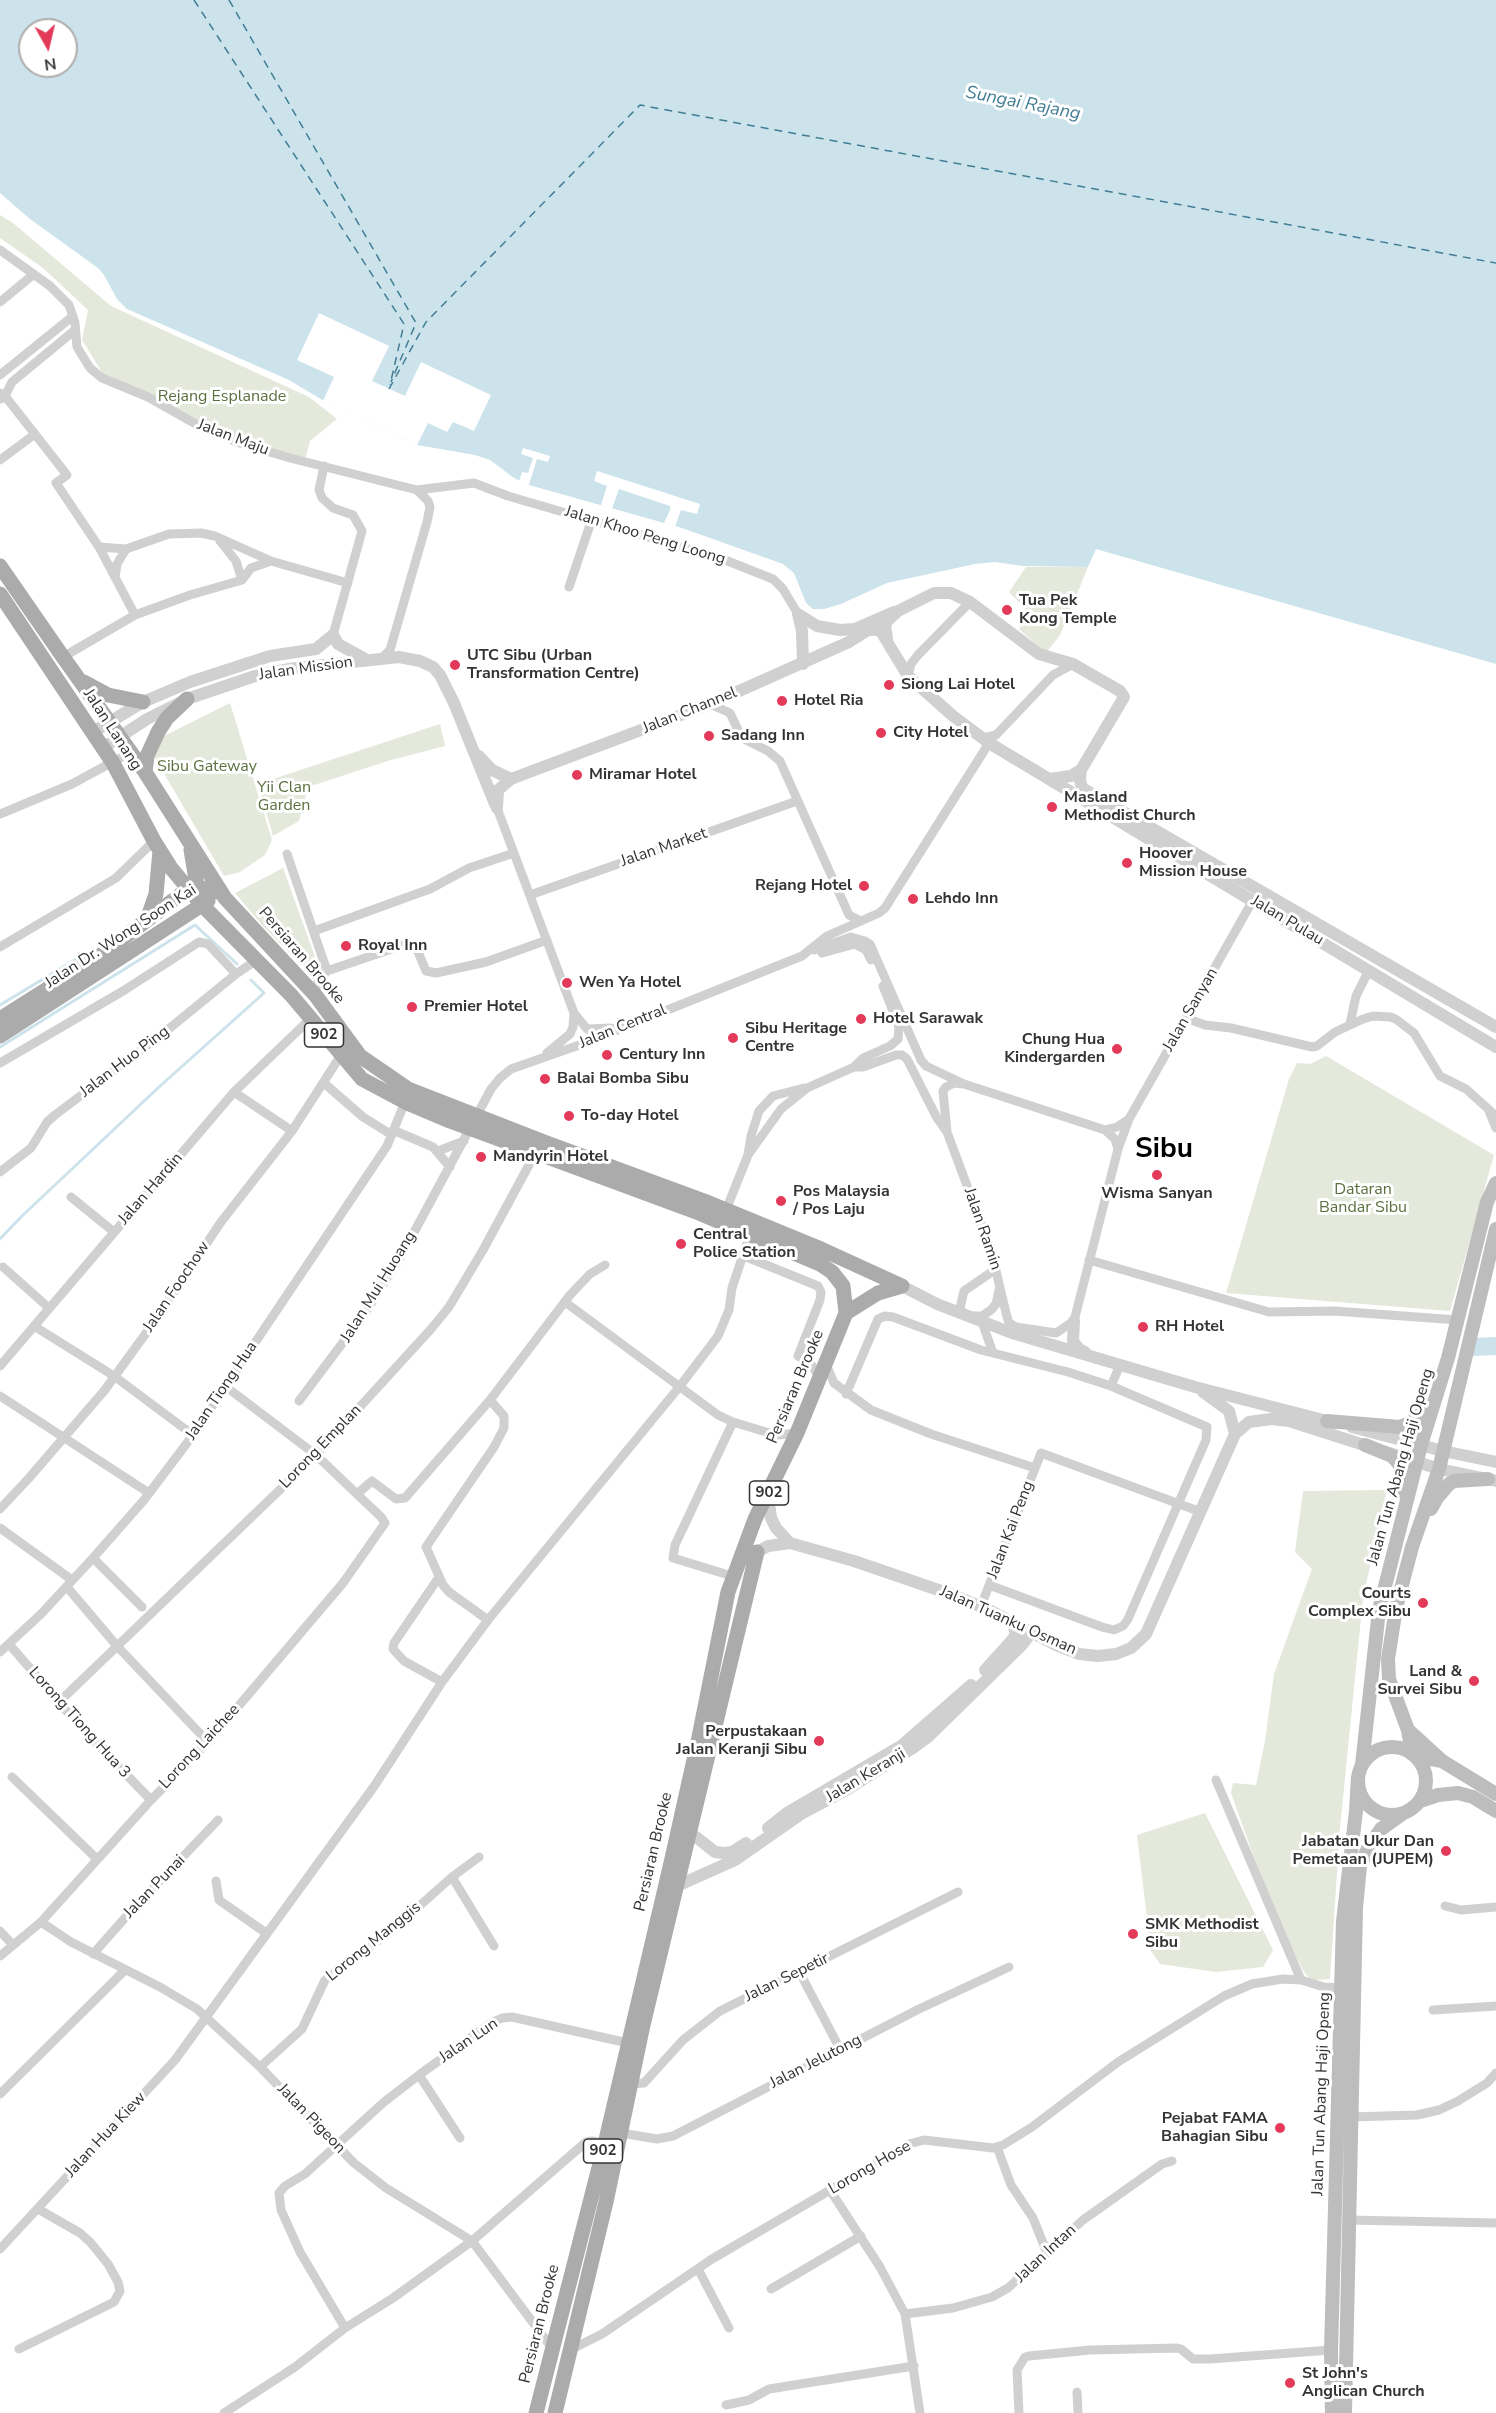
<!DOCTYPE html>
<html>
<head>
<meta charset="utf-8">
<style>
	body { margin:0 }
	#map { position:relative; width:1496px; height:2413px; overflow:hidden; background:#fff; font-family:"Nunito Sans",sans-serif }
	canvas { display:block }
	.north { position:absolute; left:18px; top:18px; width:60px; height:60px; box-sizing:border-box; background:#fff; border:2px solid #adadad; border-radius:50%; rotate:172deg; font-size:16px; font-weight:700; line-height:24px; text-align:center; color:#333 }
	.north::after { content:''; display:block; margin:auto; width:21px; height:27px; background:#e43a59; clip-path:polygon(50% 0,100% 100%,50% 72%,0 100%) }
</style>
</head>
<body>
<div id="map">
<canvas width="1496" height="2413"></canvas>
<div class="north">N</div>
</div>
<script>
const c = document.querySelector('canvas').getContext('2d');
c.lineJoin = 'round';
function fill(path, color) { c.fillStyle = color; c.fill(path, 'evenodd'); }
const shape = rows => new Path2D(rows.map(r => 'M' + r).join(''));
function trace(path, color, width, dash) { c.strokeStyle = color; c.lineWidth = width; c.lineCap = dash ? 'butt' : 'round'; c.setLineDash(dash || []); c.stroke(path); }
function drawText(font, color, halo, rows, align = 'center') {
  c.font = font + ' "Nunito Sans",sans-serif'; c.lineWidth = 6; c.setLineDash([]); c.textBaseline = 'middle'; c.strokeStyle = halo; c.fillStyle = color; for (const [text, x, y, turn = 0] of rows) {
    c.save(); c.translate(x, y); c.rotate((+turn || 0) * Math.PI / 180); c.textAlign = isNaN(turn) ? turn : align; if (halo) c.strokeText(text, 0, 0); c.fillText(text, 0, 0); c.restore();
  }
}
const green = shape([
	[0,215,13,223,111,306,309,397,337,419,310,441,305,460,207,429,105,377,82,340,88,310,43,268,0,238],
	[1026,567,1088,567,1060,635,1046,653,1019,629,1030,614,1009,592],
	[230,703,272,840,265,855,240,872,224,876,155,758,158,739],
	[440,724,445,746,391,760,308,787,299,821,273,836,258,784],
	[283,868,319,968,310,974,262,925,235,893],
	[1326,1056,1494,1155,1450,1311,1226,1293,1289,1079,1297,1063,1310,1064],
	[1387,1490,1363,1598,1340,1828,1330,1979,1316,1980,1309,1978,1304,1972,1291,1947,1262,1880,1231,1793,1233,1783,1256,1785,1265,1741,1274,1674,1312,1569,1295,1552,1303,1491],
	[1205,1813,1273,1950,1263,1967,1216,1972,1160,1964,1151,1951,1137,1835]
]);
const water = shape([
	[0,0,1496,0,1496,664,1096,549,1088,567,1022,566,995,562,975,564,887,583,841,604,824,609,813,609,806,603,794,573,783,564,682,528,529,485,514,478,490,460,475,455,417,445,324,401,289,380,127,309,117,299,104,275,98,268,30,219,0,193],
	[30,30,66,30,66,66,30,66]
]);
const pier = shape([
	[319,313,389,346,372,381,405,396,421,362,491,395,474,431,453,422,447,432,428,423,417,445,323,401,334,377,297,360],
	[523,448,550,456,548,462,537,459,528,488,518,484,522,472,528,473,533,458,521,454],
	[597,471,700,504,697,514,681,510,675,527,664,523,670,510,670,506,619,489,612,509,601,505,607,486,594,481]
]);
const stream = shape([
	[0,1005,93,949],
	[0,1047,195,925,237,964],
	[0,1239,22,1216,159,1087,264,993,251,980]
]);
const river = shape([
	[1473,1347,1496,1346]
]);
const ferry = shape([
	[194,0,404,324,390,385],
	[229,0,416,323,391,382],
	[389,389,426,322,640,105,1496,263]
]);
const minor = shape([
	[0,250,50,286,69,305,75,323,77,347,90,368,102,378,148,397,194,423,236,442,290,458,417,490,474,483,508,496,720,558,773,579,783,589,798,614],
	[0,302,34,274],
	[0,375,73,316],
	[0,393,5,396,67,475,56,483,99,547,135,615],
	[1,399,5,396,12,382,75,330],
	[0,460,35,434],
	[324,466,319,490,322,498,333,508,353,515,362,531,333,635],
	[220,541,236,561,242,580],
	[99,547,126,549,169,534,201,533,215,536,271,561,348,583],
	[115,577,117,564,126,549],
	[569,587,592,519],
	[63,657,135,615,190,595,242,580,251,568,271,561],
	[382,658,390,650,427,522,430,507,428,501,417,490],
	[908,676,911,664,918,655,970,602],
	[710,704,730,713,739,732,746,740,768,751,780,761,849,915,861,921],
	[983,738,996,735,1053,675,1073,664],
	[497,808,574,1013,587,1029,611,1028],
	[0,814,72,784,131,752],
	[287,854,327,971],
	[530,895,797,801],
	[314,931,430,889,469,868,514,853],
	[0,947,116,878,154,841],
	[814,950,851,937,865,941,870,944,921,1060,926,1066,964,1084,1105,1130,1115,1139,1118,1149],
	[822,953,855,944,866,950,871,960],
	[316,996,318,981,327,971,409,943,416,947,426,971,436,973,486,962,547,940],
	[1186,1018,1205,1025,1231,1028,1312,1047,1317,1046,1335,1032,1363,1019,1373,1016,1391,1017,1397,1020,1414,1033,1440,1076,1466,1089,1496,1116],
	[1350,1024,1356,996,1369,970],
	[547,1053,570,1034,573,1027,574,1013],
	[0,1063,123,991,199,942,208,944,236,974],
	[854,1067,863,1058,890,1046,898,1039,899,1026,883,986],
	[324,1083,363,1117,392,1135],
	[964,1084,954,1083,946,1087,943,1091,947,1132,991,1250,1007,1317,1009,1323,1016,1327,1056,1333,1074,1321,1118,1149,1129,1119,1253,900],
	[234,1092,292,1131],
	[1489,1111,1496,1128],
	[393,1130,433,1147,450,1167],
	[1105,1130,1117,1127,1129,1119],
	[438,1151,464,1141],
	[748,1155,781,1109,807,1088,854,1067,863,1067,896,1055,902,1055,907,1059,937,1118,947,1132],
	[0,1172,31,1148,47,1122,55,1115,165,1032,236,974,258,959],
	[71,1197,114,1232],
	[724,1215,748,1155,751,1136,759,1111,773,1096,804,1088],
	[744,1256,818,1286,821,1292,820,1300,798,1356,811,1364,819,1377],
	[1089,1260,1269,1312,1334,1311,1458,1320],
	[3,1267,49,1308],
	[565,1302,718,1415,733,1422,766,1432,778,1435,797,1433],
	[965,1315,960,1308,964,1291,996,1269],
	[972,1316,982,1316,991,1310,996,1304,999,1290],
	[982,1322,993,1353],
	[34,1326,114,1376,193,1435],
	[826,1364,834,1383,871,1410,931,1434,1035,1468],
	[0,1366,234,1092,310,1019],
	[1111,1386,1120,1365],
	[846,1394,878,1319,885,1316,893,1317,981,1350,1068,1372,1111,1386,1207,1427,1206,1440,1128,1619,1123,1626,1114,1630,1102,1627,989,1585],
	[0,1396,149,1493],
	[299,1401,365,1313,404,1251,491,1089,500,1078,511,1069,585,1043,802,956,827,936,879,913,885,908,989,743],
	[357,1494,372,1481,396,1499,405,1498,490,1400,570,1295,590,1274,605,1265],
	[0,1509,29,1478,104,1391,149,1329,221,1222,292,1131,341,1055],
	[0,1528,72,1580],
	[93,1558,142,1607],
	[732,1576,673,1558,675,1545,733,1422],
	[439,1577,394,1643,393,1649,404,1661,442,1682],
	[67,1587,117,1646,208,1742],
	[981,1606,1041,1453,1201,1512],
	[488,1620,449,1592,443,1585,426,1547,494,1447,504,1428,504,1416,490,1400],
	[9,1644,83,1730,151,1800],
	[0,1652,41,1614,93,1558,144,1500,193,1435,387,1146,405,1102],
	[58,1703,316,1455,431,1329,449,1307,483,1250,536,1152],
	[12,1777,97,1859],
	[1216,1780,1301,1980],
	[452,1877,494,1946],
	[216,1881,219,1900,266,1933],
	[1445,1906,1461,1910,1496,1907],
	[41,1922,71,1942,160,1987,197,2009,260,2067,354,2163,386,2188,472,2241,552,2348],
	[0,1931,12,1944],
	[93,1954,132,1910,218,1820],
	[0,1956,41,1922,151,1800,208,1742,343,1583,385,1523,381,1517,316,1455,225,1386],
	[800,1973,840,2049],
	[1433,2010,1496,2006],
	[260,2067,302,2029,325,1980,390,1932,452,1877,479,1857],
	[419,2075,460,2138],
	[631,2084,644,2083,683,2040,720,2011,958,1892],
	[0,2094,124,1971],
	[1351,2117,1417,2115,1439,2110,1458,2101,1487,2083,1496,2073],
	[621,2133,657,2139,673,2136,917,2010,1009,1967],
	[997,2147,1011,2185,1033,2218,1047,2253],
	[830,2190,880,2267,905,2314,920,2413],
	[1348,2220,1496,2223],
	[0,2249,175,2060,375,1785,442,1682,488,1620,680,1386,718,1336,729,1310,732,1288,750,1234],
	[698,2269,729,2328],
	[771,2289,861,2236],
	[905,2314,953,2308,992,2297,1008,2288,1083,2220,1162,2164,1172,2161],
	[345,2328,300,2252,281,2210,279,2193,285,2186,305,2174,384,2102,419,2075,491,2023,502,2018,512,2017,628,2043],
	[19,2349,114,2302,120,2291,118,2282,108,2264,91,2243,80,2233,38,2209],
	[572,2349,602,2334,712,2259,909,2144,924,2140,993,2148,1003,2145,1032,2127,1118,2062,1224,1996,1252,1984,1283,1979,1301,1980,1324,1987,1341,1988],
	[1077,2392,1078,2413],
	[726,2405,749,2400,769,2389,914,2366],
	[224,2413,295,2367,345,2328,393,2298,472,2241,586,2142,592,2141,605,2144],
	[1019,2413,1017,2370,1025,2357,1029,2356,1090,2350,1177,2348,1181,2349,1193,2359,1210,2359,1331,2350]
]);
const tertiary = shape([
	[798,614,817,626,840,630,855,629,894,612],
	[798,614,802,631,803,664],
	[887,638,885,626,888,620,898,611,934,593,951,593,970,602,1039,654,1073,664,1120,691,1124,697,1081,770,1080,780,1082,788,1496,1027],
	[93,732,143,702,190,682,270,656,316,649,333,635,338,644,367,660],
	[103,748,147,719,187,699,255,676,288,669,399,657,420,661,433,667,440,675,454,703,495,804],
	[479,756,492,770,511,779],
	[1049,779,1071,776,1081,770],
	[497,808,498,790,511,779,710,704,849,642,868,630,880,630,908,676,953,716,989,743,1496,1047],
	[902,1286,937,1304,1012,1333,1195,1387,1335,1423],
	[1074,1321,1073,1341,1079,1349,1085,1352],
	[1203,1392,1229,1411,1235,1434],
	[1352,1427,1443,1451,1496,1462],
	[768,1495,771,1518,776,1528,790,1543,854,1561,953,1595,989,1610,1058,1646,1079,1654,1098,1656,1116,1654,1131,1648,1146,1634,1235,1434,1249,1422,1271,1419,1289,1421,1439,1469,1496,1481],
	[757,1552,768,1546,790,1543],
	[985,1670,1013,1639,1016,1633,1012,1622],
	[768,1828,787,1813,901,1746,971,1685],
	[682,1838,696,1837,715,1852,723,1853,732,1852,746,1843],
	[677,1886,735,1860,801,1814,848,1789,913,1748,928,1737,1022,1645,1031,1633]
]);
const secondary = shape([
	[1327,1421,1400,1427,1412,1422,1433,1403],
	[1365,1445,1392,1456,1399,1464,1404,1473,1403,1492],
	[1431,1509,1437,1498,1449,1484,1454,1481,1488,1479],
	[1408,1730,1442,1761],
	'1358 1781a34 34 0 1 1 68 0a34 34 0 1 1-68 0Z',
	[1412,1754,1408,1730,1389,1679,1388,1659,1396,1608,1412,1547,1439,1469,1496,1229],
	[1415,1756,1442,1761,1496,1794],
	[1362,1765,1379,1610,1421,1445,1448,1358,1487,1202,1496,1183],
	[1420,1801,1438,1795,1458,1793,1473,1797,1496,1811],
	[1332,2413,1331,2350,1343,1921,1356,1811,1358,1777],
	[1345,2413,1356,1908,1360,1866,1368,1848,1381,1829,1402,1814]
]);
const primary = shape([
	[0,566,63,657,145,772,225,898,316,996,360,1056,408,1089,544,1142,704,1201,821,1249,902,1286],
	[0,594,113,763,154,841,171,868,202,905,291,995,362,1079,405,1102,450,1121,699,1213,820,1264,832,1272,843,1286,846,1313,797,1433,755,1519,728,1592,698,1742,671,1863,605,2144,536,2413],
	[84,682,108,695,143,702],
	[145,772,147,756,158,732,167,718,187,699],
	[191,850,199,897],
	[147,920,156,894,160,851],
	[0,1019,101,955,188,889,202,888,221,893],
	[0,1036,208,901],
	[846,1313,878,1293,902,1286],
	[555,2413,606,2202,643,2025,757,1552]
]);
const markers = [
	[1007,610,6,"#e43a59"],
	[455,665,6,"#e43a59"],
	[889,685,6,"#e43a59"],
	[782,701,6,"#e43a59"],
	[881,733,6,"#e43a59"],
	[709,736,6,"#e43a59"],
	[577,775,6,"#e43a59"],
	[1052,807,6,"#e43a59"],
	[1127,863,6,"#e43a59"],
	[864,886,6,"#e43a59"],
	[913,899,6,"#e43a59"],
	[346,946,6,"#e43a59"],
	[567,983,6,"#e43a59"],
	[412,1007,6,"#e43a59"],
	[861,1019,6,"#e43a59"],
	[733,1038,6,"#e43a59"],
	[1117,1049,6,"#e43a59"],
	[607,1055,6,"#e43a59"],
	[545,1079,6,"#e43a59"],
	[569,1116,6,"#e43a59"],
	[481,1157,6,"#e43a59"],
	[1157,1175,6,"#e43a59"],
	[781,1201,6,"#e43a59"],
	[681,1244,6,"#e43a59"],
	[1143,1327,6,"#e43a59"],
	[1423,1603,6,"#e43a59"],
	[1474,1681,6,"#e43a59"],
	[819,1741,6,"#e43a59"],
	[1446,1851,6,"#e43a59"],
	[1133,1934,6,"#e43a59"],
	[1280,2128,6,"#e43a59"],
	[1290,2383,6,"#e43a59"]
];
const shields = [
	[324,1035,39],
	[769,1493,39],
	[603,2151,39]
];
const shieldNames = [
	["902",324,1035],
	["902",769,1493],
	["902",603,2151]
];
const parkNames = [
	["Rejang Esplanade",222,397],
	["Sibu Gateway",207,767],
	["Yii Clan",284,788],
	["Garden",284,806],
	["Dataran",1363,1190],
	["Bandar Sibu",1363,1208]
];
const streetNames = [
	["Jalan Maju",233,438,21],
	["Jalan Khoo Peng Loong",645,536,17],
	["Jalan Mission",306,669,-8],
	["Jalan Channel",690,711,-22],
	["Jalan Lanang",112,730,57],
	["Jalan Market",664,848,-19],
	["Jalan Pulau",1287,921,31],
	["Jalan Dr. Wong Soon Kai",121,937,-33],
	["Persiaran Brooke",301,956,49],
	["Jalan Sanyan",1191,1010,-60],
	["Jalan Central",623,1027,-22],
	["Jalan Huo Ping",125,1062,-37],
	["Jalan Hardin",151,1189,-49],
	["Jalan Ramin",982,1229,71],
	["Jalan Foochow",177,1287,-56],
	["Jalan Mui Huoang",379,1287,-58],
	["Persiaran Brooke",796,1387,-67],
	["Jalan Tiong Hua",222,1391,-56],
	["Lorong Emplan",321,1447,-46],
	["Jalan Tun Abang Haji Openg",1401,1467,-74],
	["Jalan Kai Peng",1011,1530,-69],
	["Jalan Tuanku Osman",1008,1621,24],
	["Lorong Tiong Hua 3",79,1723,48],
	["Lorong Laichee",200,1747,-47],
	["Jalan Keranji",866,1776,-31],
	["Persiaran Brooke",654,1852,-77],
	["Jalan Punai",155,1887,-46],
	["Lorong Manggis",374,1942,-39],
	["Jalan Sepetir",787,1978,-26],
	["Jalan Lun",469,2041,-34],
	["Jalan Jelutong",816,2062,-27],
	["Jalan Tun Abang Haji Openg",1322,2094,-88],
	["Jalan Pigeon",311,2119,46],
	["Jalan Hua Kiew",106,2135,-47],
	["Lorong Hose",870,2168,-30],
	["Jalan Intan",1046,2254,-43],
	["Persiaran Brooke",540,2324,-76]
];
const poiNames = [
	["Tua Pek",1019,601],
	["Kong Temple",1019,619],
	["UTC Sibu (Urban",467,656],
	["Transformation Centre)",467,674],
	["Siong Lai Hotel",901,685],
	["Hotel Ria",794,701],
	["City Hotel",893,733],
	["Sadang Inn",721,736],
	["Miramar Hotel",589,775],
	["Masland",1064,798],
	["Methodist Church",1064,816],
	["Hoover",1139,854],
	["Mission House",1139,872],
	["Rejang Hotel",852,886,"right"],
	["Lehdo Inn",925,899],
	["Royal Inn",358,946],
	["Wen Ya Hotel",579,983],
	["Premier Hotel",424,1007],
	["Hotel Sarawak",873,1019],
	["Sibu Heritage",745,1029],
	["Centre",745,1047],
	["Chung Hua",1105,1040,"right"],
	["Kindergarden",1105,1058,"right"],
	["Century Inn",619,1055],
	["Balai Bomba Sibu",557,1079],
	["To-day Hotel",581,1116],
	["Mandyrin Hotel",493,1157],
	["Pos Malaysia",793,1192],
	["/ Pos Laju",793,1210],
	["Wisma Sanyan",1157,1194,"center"],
	["Central",693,1235],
	["Police Station",693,1253],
	["RH Hotel",1155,1327],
	["Courts",1411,1594,"right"],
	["Complex Sibu",1411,1612,"right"],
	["Land &",1462,1672,"right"],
	["Survei Sibu",1462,1690,"right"],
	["Perpustakaan",807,1732,"right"],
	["Jalan Keranji Sibu",807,1750,"right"],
	["Jabatan Ukur Dan",1434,1842,"right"],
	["Pemetaan (JUPEM)",1434,1860,"right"],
	["SMK Methodist",1145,1925],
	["Sibu",1145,1943],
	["Pejabat FAMA",1268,2119,"right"],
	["Bahagian Sibu",1268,2137,"right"],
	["St John's",1302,2374],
	["Anglican Church",1302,2392]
];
const waterNames = [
	["Sungai Rajang",1023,104,11]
];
const townNames = [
	["Sibu",1164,1150]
];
fill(green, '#e4e9db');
fill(water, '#cce3eb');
fill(pier, '#fff');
trace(stream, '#cce3eb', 3);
trace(river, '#cce3eb', 18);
trace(ferry, '#407d95', 1.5, [8, 6]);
trace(minor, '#d0d0d0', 9);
trace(tertiary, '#d0d0d0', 12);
trace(secondary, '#bdbdbd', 14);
trace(primary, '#ababab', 15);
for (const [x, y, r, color] of markers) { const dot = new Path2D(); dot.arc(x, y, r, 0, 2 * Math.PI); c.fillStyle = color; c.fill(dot); trace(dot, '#fff', 2); }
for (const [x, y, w] of shields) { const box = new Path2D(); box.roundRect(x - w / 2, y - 12, w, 24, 4.5); c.fillStyle = '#fff'; c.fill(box); trace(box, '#333', 1.5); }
drawText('bold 15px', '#333', null, shieldNames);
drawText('16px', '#5b6f3f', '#fff', parkNames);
drawText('16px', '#333', '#fff', streetNames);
drawText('bold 16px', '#333', '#fff', poiNames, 'left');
drawText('italic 18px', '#407d95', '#fff', waterNames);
drawText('bold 28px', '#000', '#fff', townNames);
</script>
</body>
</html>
